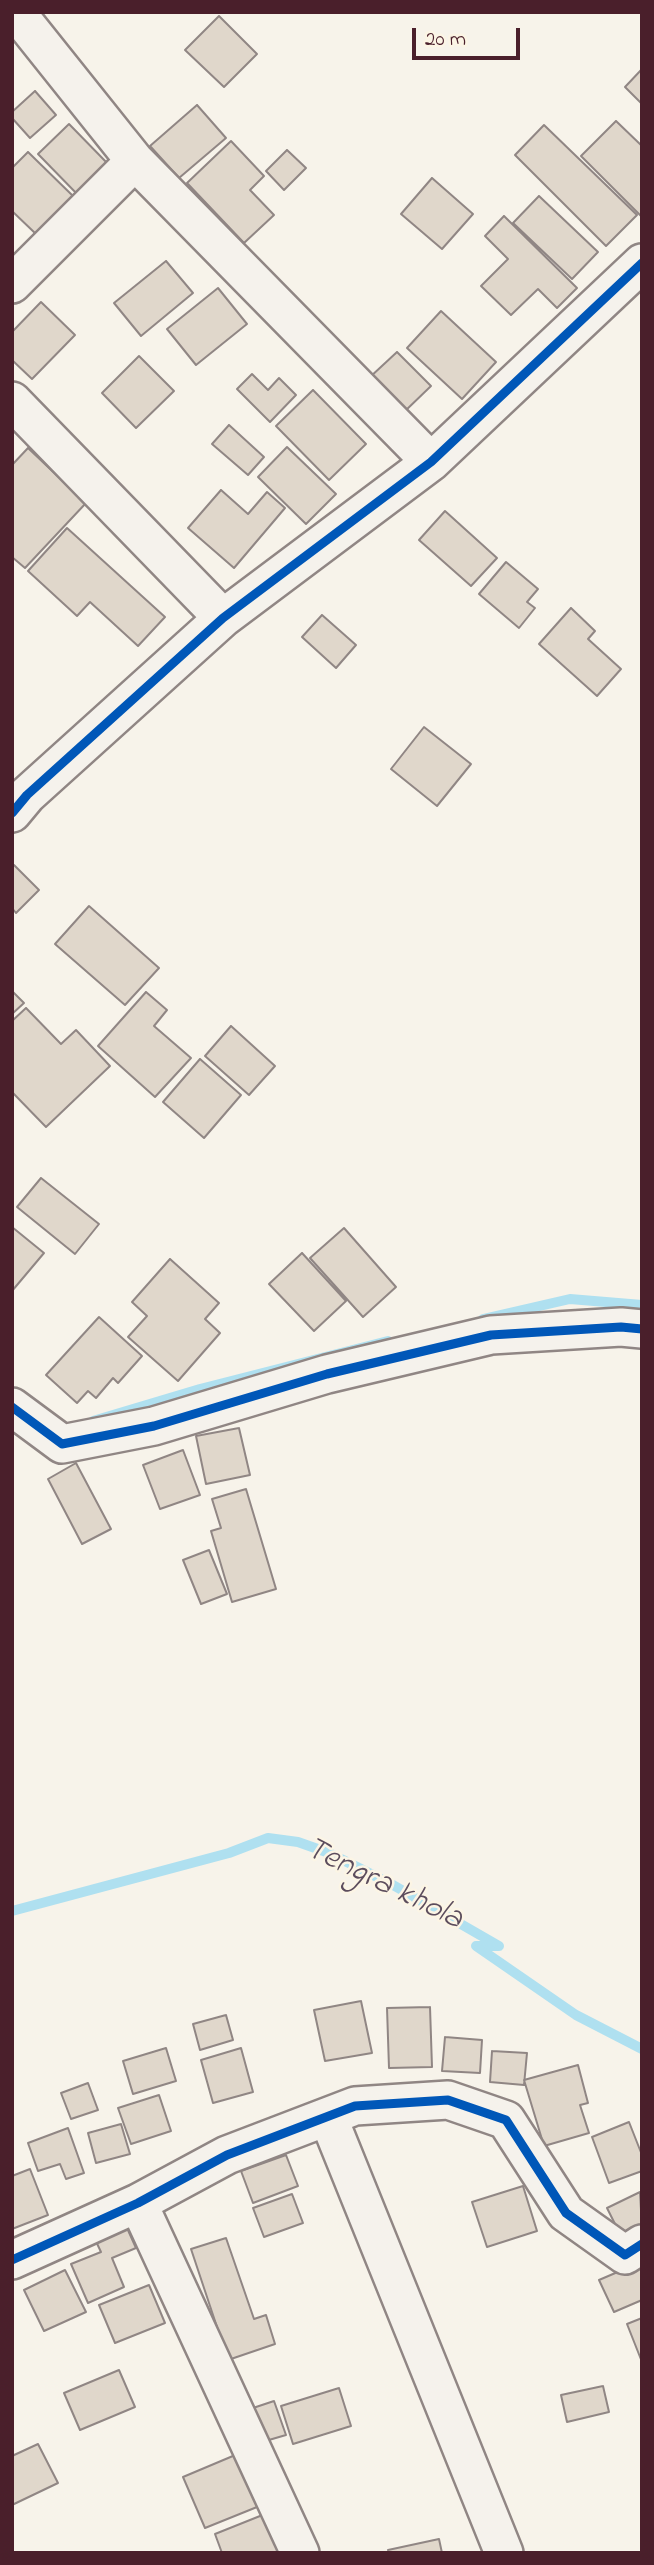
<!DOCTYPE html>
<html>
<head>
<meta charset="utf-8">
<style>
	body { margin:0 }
	#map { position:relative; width:654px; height:2565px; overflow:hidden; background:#f7f3ea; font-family:"Indie Flower",sans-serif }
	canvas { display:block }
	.frame { position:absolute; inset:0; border:14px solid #4a1f2b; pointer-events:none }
	.scale { position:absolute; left:412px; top:28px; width:108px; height:32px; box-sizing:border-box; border:4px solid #4a1f2b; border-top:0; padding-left:9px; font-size:21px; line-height:24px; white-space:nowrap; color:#4a1f2b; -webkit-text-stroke:5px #fcf5e5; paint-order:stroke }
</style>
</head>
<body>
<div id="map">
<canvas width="654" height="2565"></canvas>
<div class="frame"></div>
<div class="scale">20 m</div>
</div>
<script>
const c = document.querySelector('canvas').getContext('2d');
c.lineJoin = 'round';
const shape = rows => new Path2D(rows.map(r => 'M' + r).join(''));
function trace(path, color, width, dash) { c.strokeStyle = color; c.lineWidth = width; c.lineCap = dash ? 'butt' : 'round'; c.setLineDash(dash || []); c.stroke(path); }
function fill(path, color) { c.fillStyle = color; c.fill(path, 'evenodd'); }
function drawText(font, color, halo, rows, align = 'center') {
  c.font = font + ' "Indie Flower",sans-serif'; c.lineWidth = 5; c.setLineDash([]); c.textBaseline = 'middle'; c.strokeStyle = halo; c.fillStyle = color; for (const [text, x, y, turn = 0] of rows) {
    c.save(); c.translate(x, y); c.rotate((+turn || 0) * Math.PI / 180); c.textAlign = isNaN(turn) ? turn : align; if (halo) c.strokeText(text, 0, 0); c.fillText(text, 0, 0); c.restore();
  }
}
const stream = shape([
	[483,1319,570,1299,642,1305],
	[93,1421,200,1389,388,1341],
	[12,1911,229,1853,268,1838,298,1842,329,1853,393,1885,499,1946,476,1946,576,2015,642,2049]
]);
const building = shape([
	[219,16,257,54,224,87,185,50,219,16],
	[642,69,642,104,625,87,642,69],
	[35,91,56,115,30,138,12,118,12,112,35,91],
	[197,105,226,138,179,178,150,146,197,105],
	[616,121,642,146,642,217,581,156,616,121],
	[69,124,111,167,80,197,38,154,69,124],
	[544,125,637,215,606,246,515,155,544,125],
	[231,141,264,176,250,190,274,215,244,243,187,183,231,141],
	[287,150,306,168,284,190,266,171,287,150],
	[28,152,74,197,37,235,12,211,12,168,28,152],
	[432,178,473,214,442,249,401,214,432,178],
	[539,196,598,252,572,279,513,223,539,196],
	[504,216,577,288,557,308,538,289,511,315,481,286,508,259,485,236,504,216],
	[166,261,193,293,141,336,114,303,166,261],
	[218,288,247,324,196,365,167,329,218,288],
	[41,302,75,335,32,379,12,360,12,332,41,302],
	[441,311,496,362,462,399,407,348,441,311],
	[397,352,431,386,402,414,369,378,397,352],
	[139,356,174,391,136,428,102,393,139,356],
	[252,374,268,390,279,378,296,395,270,422,237,389,252,374],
	[313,390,366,444,329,480,276,426,313,390],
	[229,425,264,457,248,475,212,444,229,425],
	[287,447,336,494,306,524,258,477,287,447],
	[28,448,86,503,25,568,12,557,12,465,28,448],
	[221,490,248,514,267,492,285,508,234,568,188,528,221,490],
	[445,511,497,558,471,586,419,540,445,511],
	[67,528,165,617,138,646,90,602,77,616,28,571,67,528],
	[506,562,538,589,527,602,535,608,519,628,479,594,506,562],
	[571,608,595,631,588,639,621,669,597,696,539,644,571,608],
	[322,615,356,645,336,668,302,637,322,615],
	[424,727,471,764,437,806,391,769,424,727],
	[14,865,39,890,16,913,12,908,12,867,14,865],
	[89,906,159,968,125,1005,55,944,89,906],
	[12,991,24,1003,12,1014,12,991],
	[146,992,167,1010,154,1026,191,1058,155,1097,98,1046,146,992],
	[26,1008,61,1044,76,1030,110,1066,46,1127,12,1092,12,1021,26,1008],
	[231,1026,275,1066,249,1095,205,1056,231,1026],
	[200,1059,241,1095,204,1138,163,1102,200,1059],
	[41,1178,99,1224,75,1254,17,1207,41,1178],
	[12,1227,44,1253,12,1291,12,1227],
	[344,1228,396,1287,363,1317,310,1258,344,1228],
	[302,1253,346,1301,314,1331,269,1284,302,1253],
	[170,1259,219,1303,205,1319,220,1333,178,1381,128,1337,147,1316,132,1302,170,1259],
	[99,1317,142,1356,118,1383,113,1378,96,1398,88,1391,77,1403,46,1375,99,1317],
	[239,1428,250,1475,206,1484,196,1436,239,1428],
	[183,1450,200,1495,160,1509,143,1465,183,1450],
	[76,1463,111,1529,82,1544,48,1479,76,1463],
	[246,1489,276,1589,232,1602,211,1531,221,1528,212,1499,246,1489],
	[209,1550,227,1594,201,1604,183,1560,209,1550],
	[361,2001,372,2053,325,2061,314,2010,361,2001],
	[430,2007,432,2067,389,2068,387,2008,430,2007],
	[226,2015,233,2040,200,2050,193,2024,226,2015],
	[445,2037,482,2040,480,2073,442,2071,445,2037],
	[166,2048,176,2081,133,2094,123,2061,166,2048],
	[241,2048,253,2092,213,2103,201,2060,241,2048],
	[492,2051,527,2053,524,2085,490,2082,492,2051],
	[578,2065,588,2103,580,2105,589,2133,544,2146,524,2080,578,2065],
	[88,2083,98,2110,71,2119,61,2093,88,2083],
	[159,2095,171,2131,131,2144,118,2108,159,2095],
	[629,2122,642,2155,642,2171,609,2183,592,2137,629,2122],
	[121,2124,130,2154,96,2163,88,2133,121,2124],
	[68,2128,84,2173,66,2179,60,2164,38,2171,28,2143,68,2128],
	[286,2155,298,2186,253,2203,241,2171,286,2155],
	[30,2169,48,2215,12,2229,12,2176,30,2169],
	[523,2186,537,2231,487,2247,472,2202,523,2186],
	[640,2192,642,2229,622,2238,607,2208,640,2192],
	[292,2194,303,2223,264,2237,253,2208,292,2194],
	[123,2219,136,2248,112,2258,124,2287,88,2303,71,2264,101,2252,92,2233,123,2219],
	[226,2238,254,2319,266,2315,275,2344,228,2360,191,2249,226,2238],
	[641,2262,642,2300,614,2312,599,2280,641,2262],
	[65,2270,86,2312,44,2331,24,2290,65,2270],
	[149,2285,165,2323,115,2343,99,2305,149,2285],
	[642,2318,642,2362,627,2324,642,2318],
	[119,2370,135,2407,80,2430,64,2393,119,2370],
	[603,2386,609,2412,567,2422,561,2395,603,2386],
	[339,2388,351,2426,293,2444,281,2406,339,2388],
	[274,2401,286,2435,262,2442,250,2409,274,2401],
	[38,2444,58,2483,12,2505,12,2456,38,2444],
	[240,2453,262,2505,205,2528,183,2477,240,2453],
	[270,2512,286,2553,222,2553,215,2534,270,2512],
	[439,2539,442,2553,389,2553,388,2550,439,2539]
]);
const minor = shape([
	[16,12,135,161,431,462],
	[12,284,135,161],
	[12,401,223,618],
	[12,813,27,795,223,618,431,462,642,263],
	[12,1407,62,1444,154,1426,327,1374,491,1335,621,1327,642,1329],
	[328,2117,504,2553],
	[138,2203,300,2553],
	[12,2260,138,2203,227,2155,355,2106,448,2100,506,2120,566,2213,625,2255,642,2244]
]);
const cycleway = shape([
	[12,813,27,795,223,618,431,462,642,263],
	[12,1407,62,1444,154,1426,327,1374,491,1335,621,1327,642,1329],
	[12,2260,138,2203,227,2155,355,2106,448,2100,506,2120,566,2213,625,2255,642,2244]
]);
const waterNames = [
	["Tengra khola",383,1886,26]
];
trace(stream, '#afe0f0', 10);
fill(building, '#e0d7cb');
trace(building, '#908684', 2);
trace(minor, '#908684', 42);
trace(minor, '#f5f2ec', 37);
trace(cycleway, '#0057b8', 9);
drawText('italic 33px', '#5c4d5d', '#fcf5e5', waterNames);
</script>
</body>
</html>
